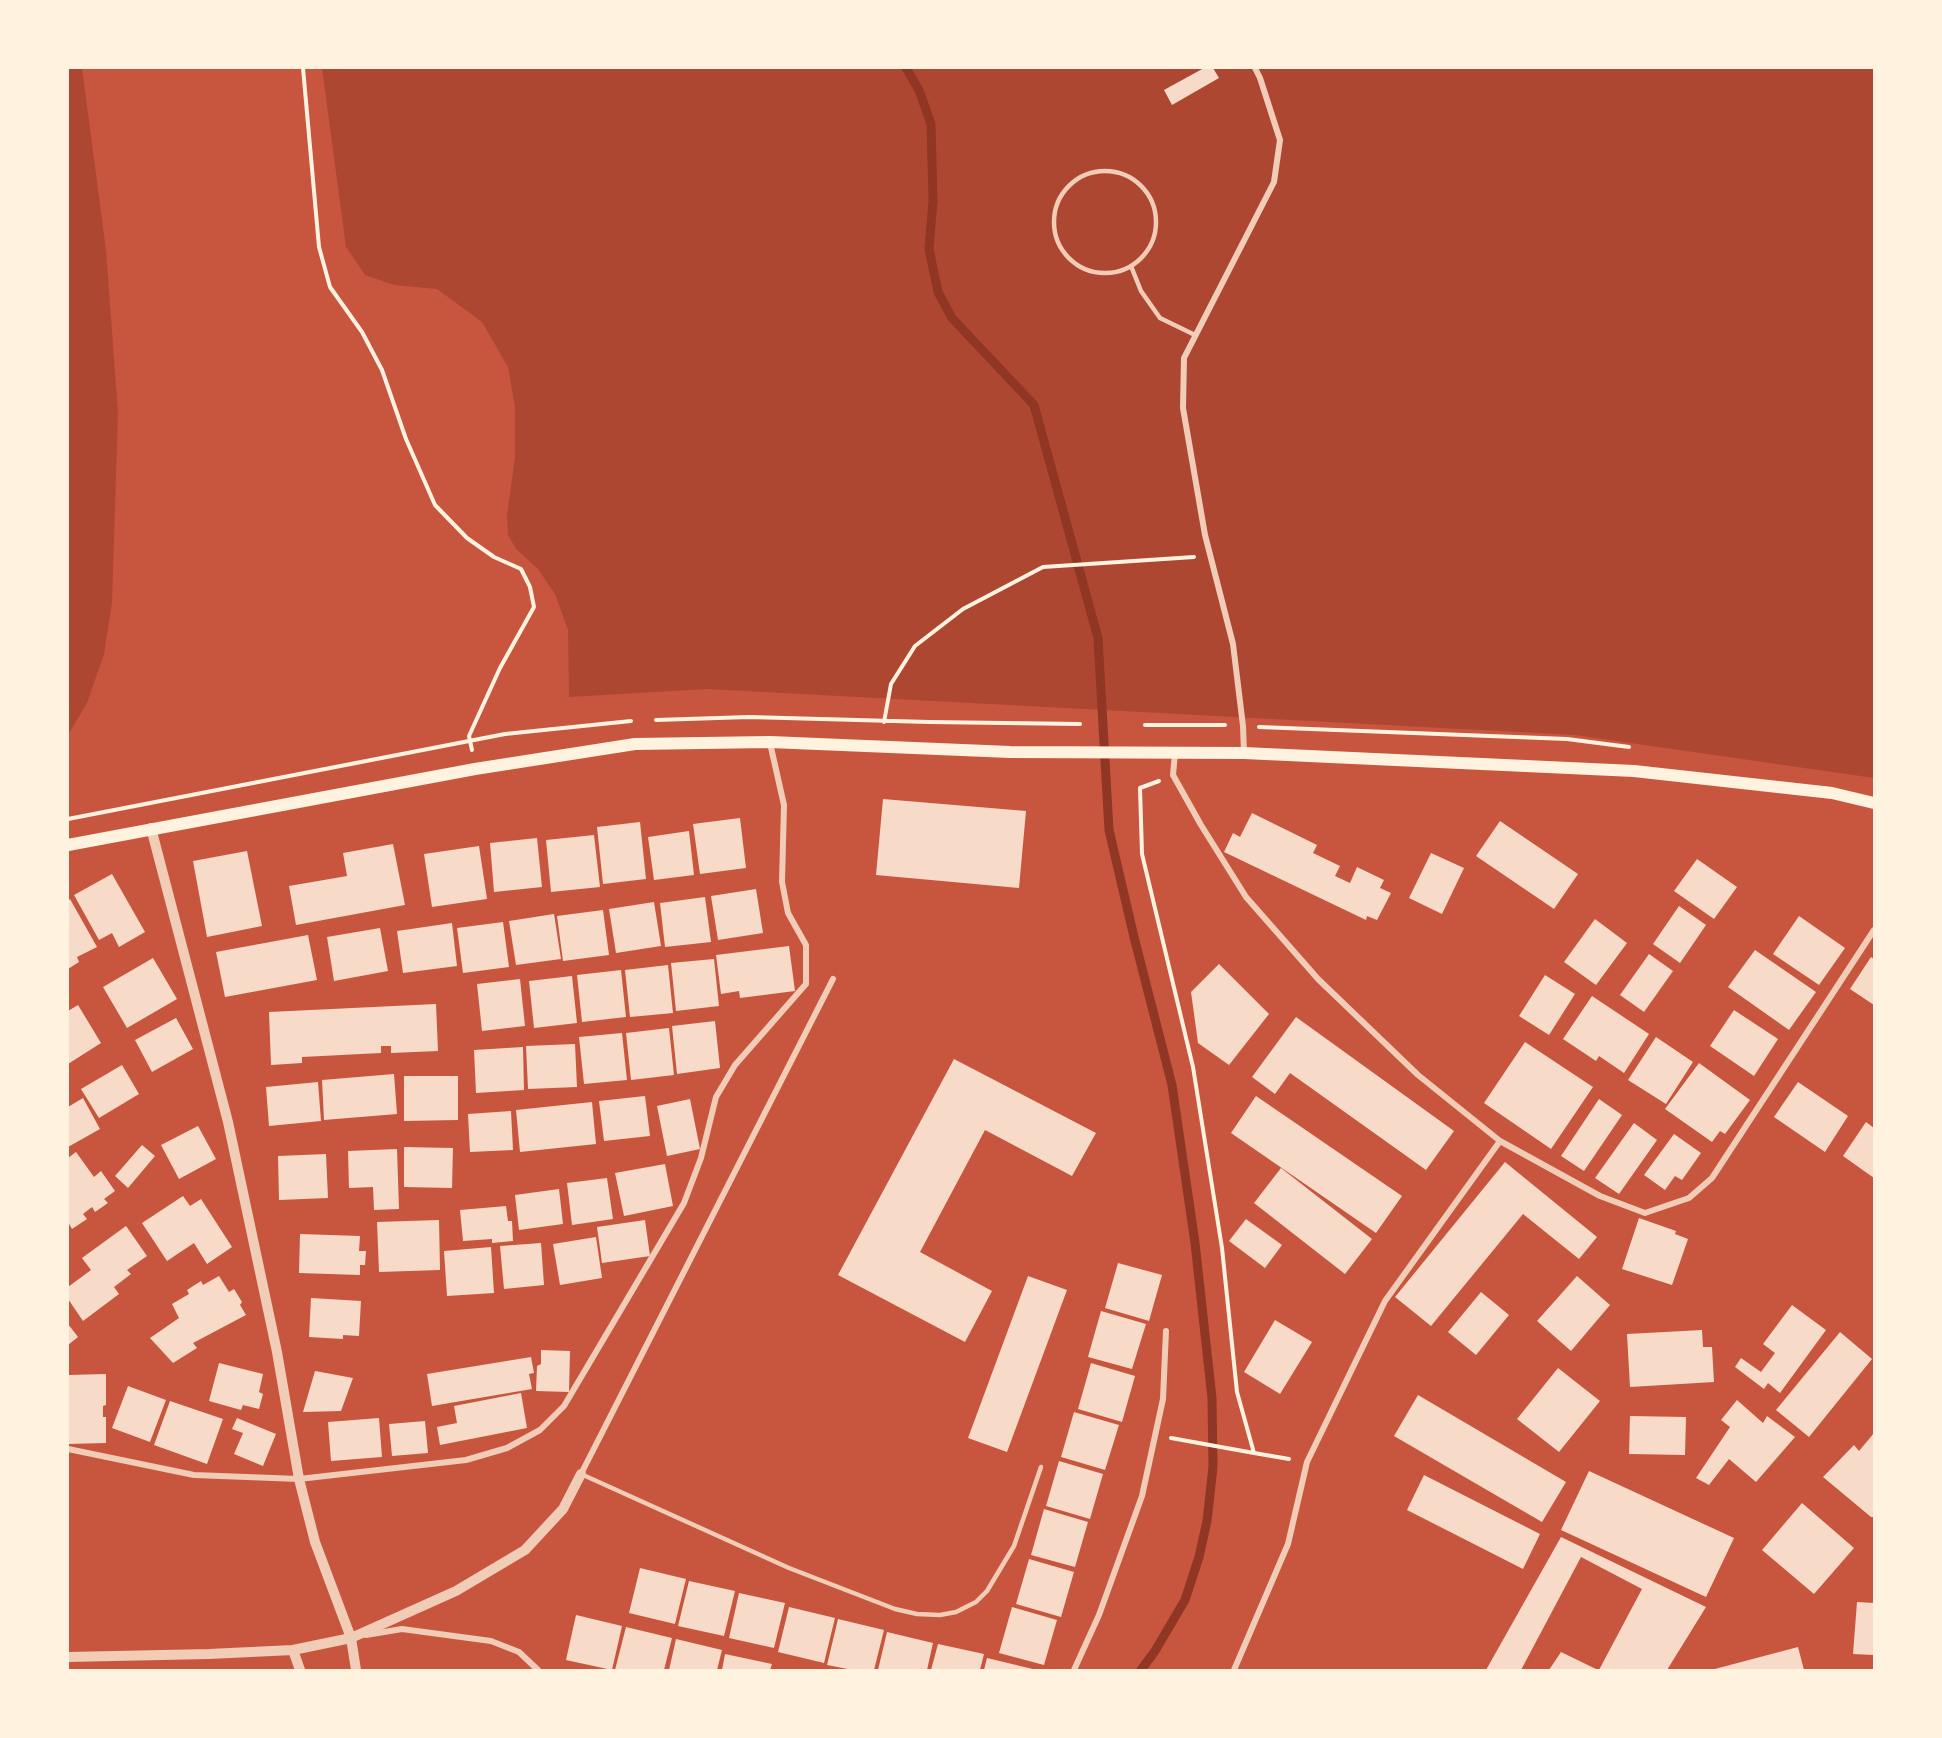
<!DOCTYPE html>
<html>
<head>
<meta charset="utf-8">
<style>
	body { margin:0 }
	#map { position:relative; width:1942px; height:1738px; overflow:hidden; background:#c8553d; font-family:Montserrat,sans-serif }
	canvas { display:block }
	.frame { position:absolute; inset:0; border:69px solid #fff3e0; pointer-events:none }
</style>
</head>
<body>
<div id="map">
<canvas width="1942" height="1738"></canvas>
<div class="frame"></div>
</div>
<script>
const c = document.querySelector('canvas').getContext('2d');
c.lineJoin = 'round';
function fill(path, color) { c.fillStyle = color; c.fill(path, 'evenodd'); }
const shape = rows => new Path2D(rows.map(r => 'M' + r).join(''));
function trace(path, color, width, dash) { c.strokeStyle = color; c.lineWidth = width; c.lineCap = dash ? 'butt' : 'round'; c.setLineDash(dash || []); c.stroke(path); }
const green = shape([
	[68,68,82,68,106,250,118,413,112,603,104,654,87,703,68,735],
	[322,68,1874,68,1874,778,1575,735,707,689,569,697,568,630,555,594,538,569,516,549,508,535,507,515,515,457,515,407,508,367,482,322,437,289,394,285,365,275,346,247]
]);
const stream = shape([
	[906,68,919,90,931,124,933,201,929,249,938,292,952,318,1034,405,1098,638,1109,830,1134,937,1172,1085,1195,1243,1212,1398,1213,1467,1207,1521,1199,1557,1185,1600,1155,1651,1141,1670]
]);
const building = shape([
	[1204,68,1213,68,1219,78,1172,105,1164,90],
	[883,799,1026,811,1019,888,876,875],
	[1252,813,1317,845,1313,853,1340,866,1335,876,1350,883,1357,867,1384,880,1380,888,1391,893,1377,920,1367,916,1366,920,1224,852,1233,833,1240,837],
	[740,818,746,868,700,874,693,824],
	[1500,821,1578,874,1554,909,1476,856],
	[640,822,646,879,603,884,597,827],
	[689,831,694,875,654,880,648,837],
	[594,835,600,887,551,892,546,840],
	[537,838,542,887,494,892,490,843],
	[393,844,405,905,296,925,289,886,347,876,343,853],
	[479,846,487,899,432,907,424,854],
	[247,851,262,926,207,937,193,861],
	[1431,853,1464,868,1442,914,1409,898],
	[1697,859,1737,887,1714,919,1674,891],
	[112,874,145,932,119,947,112,933,99,940,74,895],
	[756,889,763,933,718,940,711,896],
	[705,897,711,942,665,947,660,903],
	[70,899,97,947,77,957,79,962,68,969,68,901],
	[654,902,661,946,616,953,609,909],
	[1679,906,1706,925,1680,963,1653,944],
	[603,910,609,955,563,961,557,916],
	[554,914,561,959,516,965,509,921],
	[1799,916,1845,948,1819,985,1773,954],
	[1595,919,1627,943,1596,985,1564,962],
	[503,922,509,967,463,973,457,928],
	[452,923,457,966,403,973,397,931],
	[380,928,388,971,334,981,327,937],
	[308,935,317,980,225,997,216,952],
	[789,946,795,991,740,998,739,991,721,994,716,955],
	[1755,950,1816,992,1789,1030,1728,987],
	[1649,954,1673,971,1644,1012,1620,995],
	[1871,957,1874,959,1874,1005,1850,989],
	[153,958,177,999,127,1028,103,987],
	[714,959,719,1006,676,1011,671,963],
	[1219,964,1269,1014,1229,1065,1198,1043,1191,992],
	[668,965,673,1013,630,1017,625,970],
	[621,970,626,1017,582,1022,577,975],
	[1545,975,1575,994,1549,1035,1519,1016],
	[572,976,577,1023,534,1028,529,981],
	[520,979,525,1026,482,1031,477,984],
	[1592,996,1649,1034,1624,1073,1599,1056,1596,1061,1563,1039],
	[436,1004,438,1051,391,1053,391,1046,381,1046,381,1053,302,1057,302,1063,271,1065,269,1012],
	[78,1005,101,1043,68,1064,68,1011],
	[1734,1010,1778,1039,1754,1076,1710,1046],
	[1296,1017,1454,1131,1426,1170,1290,1073,1275,1094,1252,1077],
	[176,1018,193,1049,152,1072,135,1040],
	[715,1021,720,1068,677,1074,672,1026],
	[669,1028,674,1075,631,1080,626,1033],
	[622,1033,627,1080,584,1084,579,1037],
	[1656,1037,1693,1062,1666,1104,1628,1080],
	[1525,1042,1593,1087,1551,1149,1484,1103],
	[575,1044,577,1087,528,1089,526,1046],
	[523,1047,524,1090,476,1093,474,1050],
	[954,1059,1096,1133,1072,1176,985,1130,920,1252,992,1291,965,1342,838,1275],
	[1699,1063,1750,1100,1725,1134,1720,1131,1712,1142,1665,1109],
	[122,1065,139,1094,99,1118,81,1089],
	[394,1074,397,1114,324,1120,322,1080],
	[404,1076,458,1076,458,1120,404,1121],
	[318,1082,321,1121,269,1126,266,1087],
	[1798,1082,1848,1116,1825,1152,1774,1117],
	[645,1096,650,1136,604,1141,599,1101],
	[1256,1096,1402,1196,1376,1233,1231,1133],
	[83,1098,100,1129,68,1147,68,1107],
	[690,1099,700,1149,667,1156,657,1106],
	[1599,1099,1622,1115,1584,1171,1561,1156],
	[592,1102,596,1144,520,1152,516,1110],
	[511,1111,513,1150,470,1152,468,1114],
	[1866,1122,1874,1128,1874,1178,1843,1156],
	[1634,1123,1657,1140,1619,1194,1595,1178],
	[198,1126,216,1159,179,1179,161,1145],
	[1674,1134,1701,1153,1682,1180,1675,1176,1665,1190,1644,1175],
	[142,1145,155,1156,128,1188,115,1176],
	[404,1147,453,1148,452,1188,404,1187],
	[397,1149,399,1209,374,1210,373,1187,349,1188,348,1151],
	[76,1152,94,1177,101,1171,115,1191,104,1199,108,1203,95,1212,92,1207,83,1214,87,1219,72,1229,68,1222,68,1158],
	[326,1154,328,1198,279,1200,278,1156],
	[1505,1162,1597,1237,1579,1259,1523,1214,1431,1326,1395,1297],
	[665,1164,673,1206,624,1216,615,1173],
	[1281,1168,1372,1239,1345,1274,1254,1203],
	[607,1178,613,1219,572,1225,567,1183],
	[559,1189,563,1224,519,1230,515,1195],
	[183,1196,190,1206,201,1199,232,1247,207,1264,194,1243,167,1261,142,1223],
	[506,1206,508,1221,512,1221,513,1241,492,1243,492,1239,463,1241,460,1210],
	[1639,1218,1676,1231,1675,1234,1688,1239,1672,1285,1622,1269],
	[1246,1219,1282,1245,1265,1268,1229,1241],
	[439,1220,440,1270,379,1272,377,1222],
	[645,1220,650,1256,602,1263,597,1227],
	[126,1226,147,1256,127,1270,131,1274,114,1287,119,1294,83,1321,68,1299,68,1287,91,1270,82,1258],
	[300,1234,360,1236,359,1251,366,1251,365,1265,360,1265,360,1275,299,1273],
	[596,1237,602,1278,560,1285,553,1244],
	[541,1243,544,1285,504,1289,500,1246],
	[491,1247,494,1293,447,1296,444,1251],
	[1118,1263,1162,1275,1149,1321,1105,1308],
	[219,1276,229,1292,234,1289,242,1302,240,1305,246,1315,193,1343,197,1348,173,1363,150,1338,179,1318,172,1304,189,1294,187,1290,201,1281,203,1285],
	[1028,1276,1067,1290,1007,1452,968,1438],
	[1577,1276,1610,1305,1571,1351,1537,1321],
	[1481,1292,1509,1315,1476,1355,1448,1332],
	[311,1298,361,1301,359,1336,343,1335,343,1339,309,1337],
	[1792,1305,1826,1330,1780,1393,1768,1383,1764,1389,1735,1367,1741,1358,1761,1372,1775,1353,1763,1344],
	[1101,1311,1146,1324,1132,1369,1088,1357],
	[1275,1320,1312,1342,1280,1394,1244,1372],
	[68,1324,78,1337,68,1345],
	[1702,1330,1703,1347,1712,1347,1714,1382,1630,1387,1627,1334],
	[1840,1332,1872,1359,1809,1437,1776,1410],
	[541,1350,570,1351,569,1392,536,1391,537,1366,541,1364],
	[531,1357,534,1373,529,1374,532,1389,432,1406,427,1374],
	[219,1363,263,1374,259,1392,263,1394,259,1409,243,1405,241,1410,209,1401],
	[1091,1363,1135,1376,1122,1422,1078,1409],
	[1558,1368,1600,1401,1559,1452,1517,1419],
	[315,1371,353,1378,341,1411,303,1412],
	[106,1374,106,1405,103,1406,103,1417,106,1417,106,1443,68,1444,68,1375],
	[128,1386,166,1400,150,1442,112,1428],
	[521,1393,527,1428,440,1445,437,1427,457,1423,454,1406],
	[1418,1395,1566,1482,1542,1522,1394,1436],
	[1737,1400,1763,1423,1767,1416,1795,1437,1756,1482,1729,1459,1709,1485,1696,1478,1730,1427,1721,1420],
	[170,1401,223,1419,207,1464,154,1445],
	[1074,1412,1119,1425,1105,1470,1061,1457],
	[1630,1416,1686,1417,1685,1455,1629,1454],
	[237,1418,276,1434,263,1466,234,1454,243,1433,232,1429],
	[379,1418,382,1457,331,1461,328,1422],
	[425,1421,428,1453,392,1456,389,1424],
	[1874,1433,1874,1517,1871,1517,1823,1477,1854,1445,1859,1451],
	[1059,1461,1103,1474,1090,1519,1046,1506],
	[1589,1471,1734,1538,1706,1597,1561,1530],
	[1424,1475,1540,1534,1523,1569,1407,1510],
	[1802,1503,1854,1548,1814,1594,1762,1550],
	[1044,1509,1088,1522,1075,1567,1031,1555],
	[1561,1537,1706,1607,1667,1670,1599,1670,1642,1589,1581,1557,1521,1670,1486,1670],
	[1029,1559,1074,1572,1061,1617,1016,1604],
	[640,1568,686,1579,675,1624,629,1613],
	[689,1581,735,1591,724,1636,678,1626],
	[739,1593,785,1603,774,1648,729,1638],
	[1857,1602,1874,1603,1874,1655,1853,1654],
	[789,1607,835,1618,824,1663,778,1652],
	[1012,1607,1057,1620,1044,1665,999,1653],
	[576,1615,622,1626,612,1670,566,1660],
	[838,1619,884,1630,874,1670,853,1670,827,1665],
	[626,1627,672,1638,664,1670,615,1670],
	[887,1632,933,1643,927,1670,878,1670],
	[676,1639,722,1650,717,1670,669,1670],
	[938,1644,984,1654,980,1670,931,1670],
	[1798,1647,1804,1670,1711,1670],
	[1561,1652,1598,1670,1549,1670],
	[725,1654,772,1664,770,1670,722,1670],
	[987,1658,1037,1670,984,1670]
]);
const path = shape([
	[303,68,319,247,330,287,362,332,382,370,406,439,435,505,467,538,494,557,521,569,530,587,534,607,500,668,469,736,472,750],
	[656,720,749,717,929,722,1080,724],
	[884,722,891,684,915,646,963,609,1043,567,1194,557],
	[1145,725,1225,725],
	[1259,727,1567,739,1629,747],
	[1159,781,1140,788,1142,854,1193,1067,1222,1248,1237,1392,1254,1453,1171,1438],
	[68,819,505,734,631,721],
	[1254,1453,1289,1459]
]);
const service = shape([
	'1054 222a51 51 0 1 1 102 0a51 51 0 1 1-102 0Z',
	[1131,266,1141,291,1160,318,1195,335],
	[581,1474,789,1568,895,1609,917,1614,940,1615,956,1612,976,1602,987,1591,1014,1546,1041,1467]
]);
const minor = shape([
	[1175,753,1173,775,1201,825,1246,897,1318,979,1418,1075,1500,1141,1385,1301,1307,1462,1288,1544,1234,1670],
	[1244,753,1243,726,1233,644,1205,535,1183,408,1184,358,1274,182,1280,140,1260,78,1255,68],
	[1500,1141,1600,1196,1645,1213,1689,1198,1712,1178,1874,930],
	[68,1449,194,1475,299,1479,466,1460,507,1448,540,1430,564,1406,684,1203,701,1158,716,1097,735,1065,806,984,806,945,788,913,782,882,784,805,770,743],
	[581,1474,833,979],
	[366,1635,402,1629,491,1641,519,1652,538,1670],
	[1074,1670,1099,1615,1142,1496,1163,1399,1166,1331]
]);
const tertiary = shape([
	[151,828,228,1122,277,1352,299,1479,315,1542,351,1638,356,1670],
	[293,1650,300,1670],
	[68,1657,209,1654,293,1650,351,1638,456,1591,525,1550,563,1509,581,1474]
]);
const secondary = shape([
	[68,845,475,769,635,744,770,742,1010,752,1244,753,1634,771,1832,793,1874,803]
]);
fill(green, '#ae4732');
trace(stream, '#8f3625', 9);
fill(building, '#f7dbc8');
trace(path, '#fff3e0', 4);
trace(service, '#f1ccb7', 4.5);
trace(minor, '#f1ccb7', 6);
trace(tertiary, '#f1ccb7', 10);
trace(secondary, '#fff3e0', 12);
</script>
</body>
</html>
